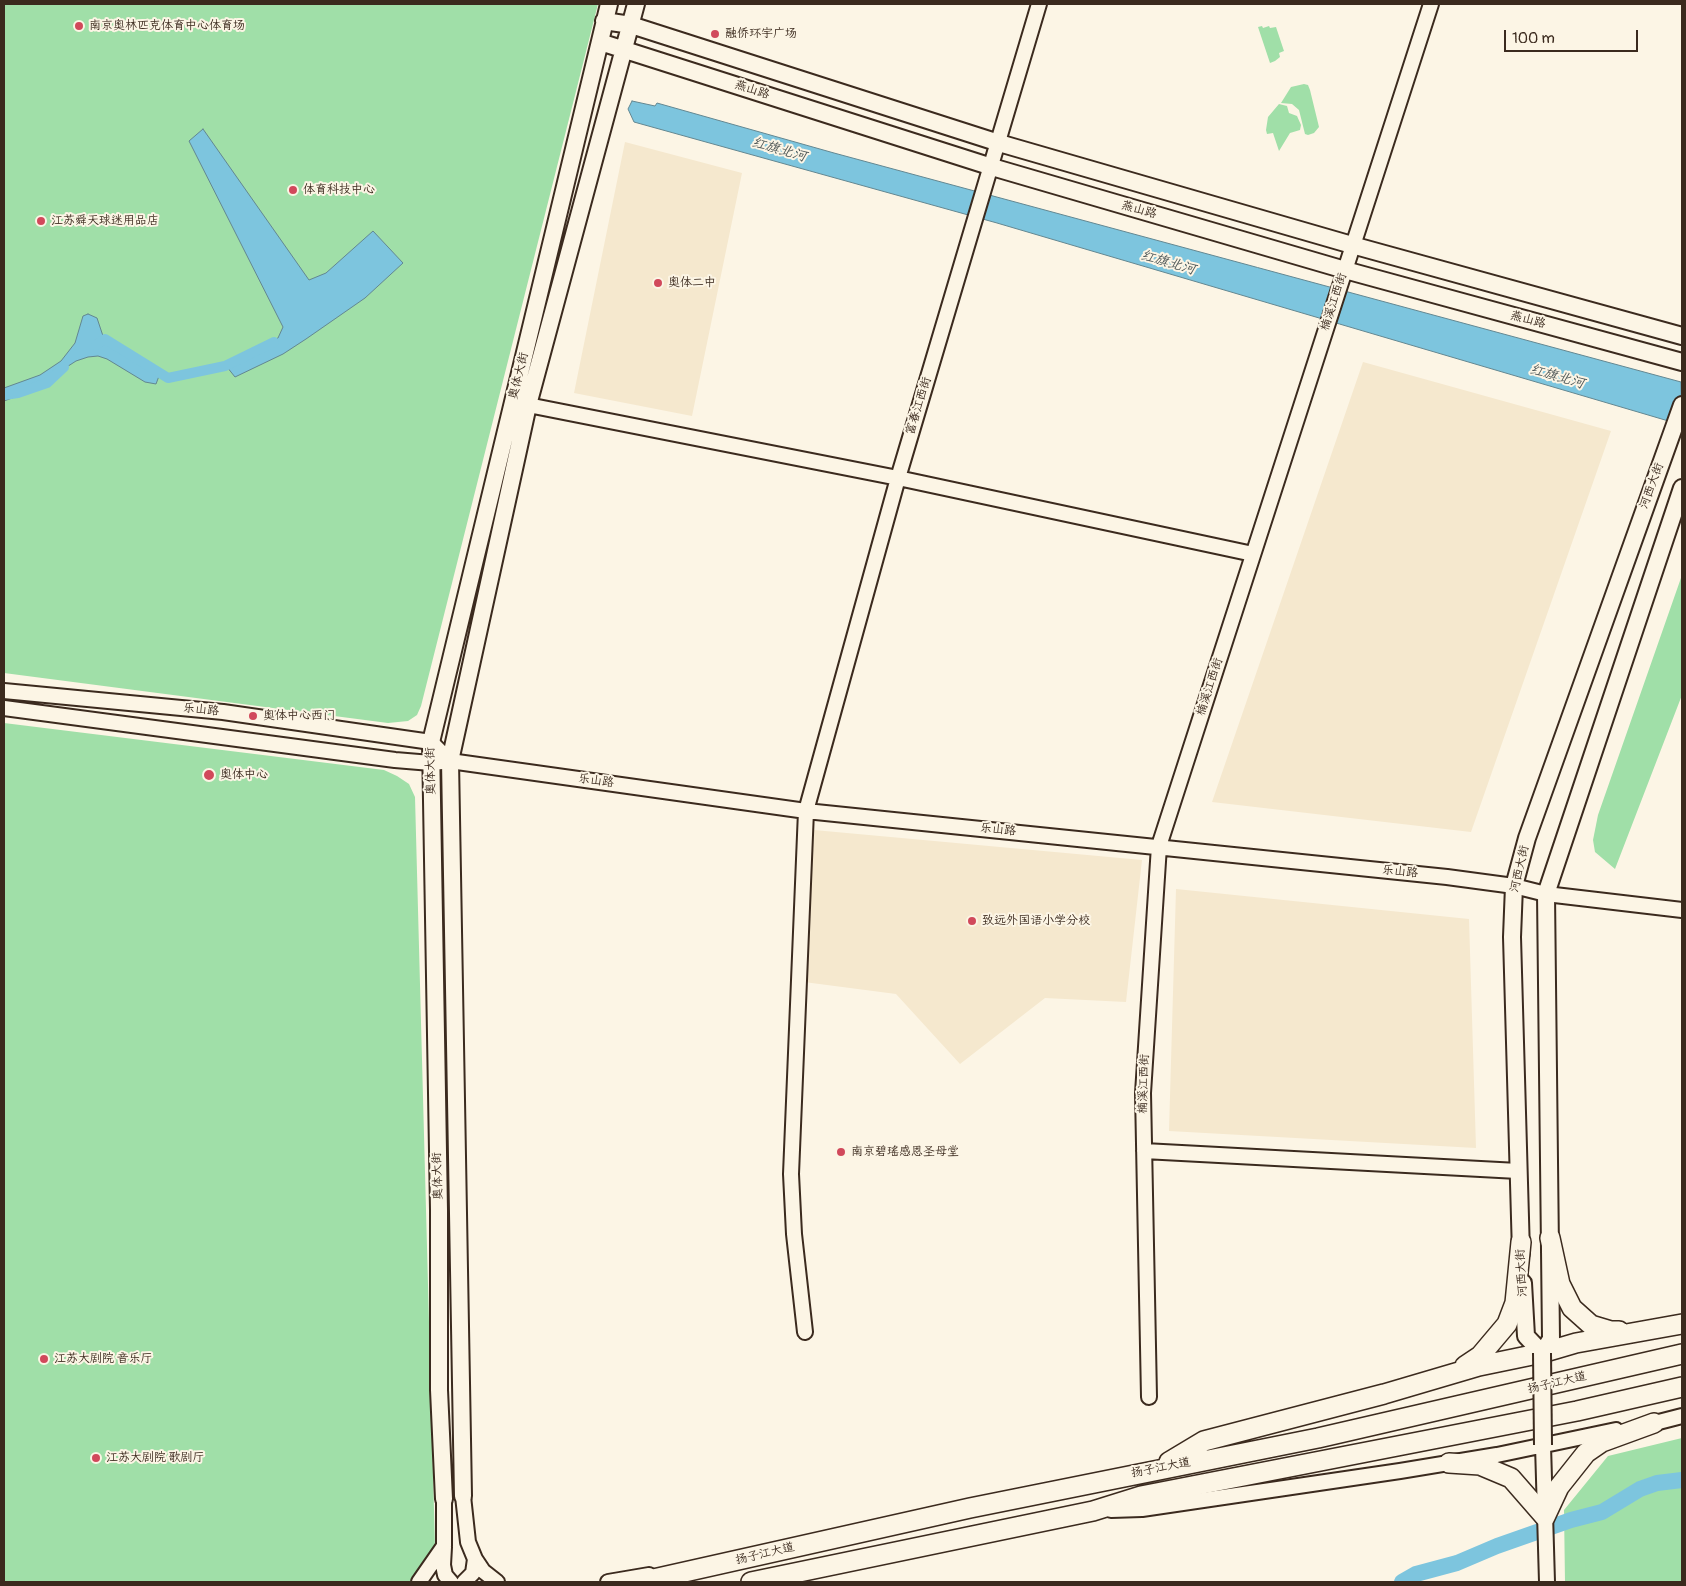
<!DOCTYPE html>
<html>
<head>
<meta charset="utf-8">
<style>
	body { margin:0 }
	#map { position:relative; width:1686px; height:1586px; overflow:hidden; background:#fcf5e5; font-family:Pangolin,sans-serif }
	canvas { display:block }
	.frame { position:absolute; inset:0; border:5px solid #3b2a1e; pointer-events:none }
	.scale { position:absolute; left:1504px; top:30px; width:134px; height:22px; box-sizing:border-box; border:2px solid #3b2a1e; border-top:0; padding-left:6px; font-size:15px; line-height:18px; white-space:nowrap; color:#3b2a1e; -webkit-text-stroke:4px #fcf5e5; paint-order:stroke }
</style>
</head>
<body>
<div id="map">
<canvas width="1686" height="1586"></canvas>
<div class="frame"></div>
<div class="scale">100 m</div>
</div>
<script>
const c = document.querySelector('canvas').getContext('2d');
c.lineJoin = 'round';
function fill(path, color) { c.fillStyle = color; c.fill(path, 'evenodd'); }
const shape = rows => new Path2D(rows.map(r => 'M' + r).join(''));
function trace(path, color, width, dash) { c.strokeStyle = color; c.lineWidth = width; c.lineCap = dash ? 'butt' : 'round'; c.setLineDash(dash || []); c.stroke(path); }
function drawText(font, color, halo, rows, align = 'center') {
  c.font = font + ' Pangolin,"LXGW WenKai TC",sans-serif'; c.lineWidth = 4; c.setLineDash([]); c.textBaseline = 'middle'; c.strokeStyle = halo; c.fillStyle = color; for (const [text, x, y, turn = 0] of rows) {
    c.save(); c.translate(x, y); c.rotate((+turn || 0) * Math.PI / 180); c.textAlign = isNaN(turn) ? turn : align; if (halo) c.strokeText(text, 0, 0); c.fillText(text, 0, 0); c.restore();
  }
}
const built = shape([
	[625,142,742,173,692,416,574,393],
	[1363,362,1611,431,1471,832,1212,802],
	[814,830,1142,860,1126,1002,1045,998,960,1064,896,994,804,982],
	[1176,889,1469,919,1476,1148,1169,1131]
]);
const green = shape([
	[4,4,598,4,421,706,417,715,408,721,388,723,4,673],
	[1262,26,1263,28,1269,26,1270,28,1276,27,1284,51,1279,53,1280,57,1275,61,1270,63,1258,27],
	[1304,84,1308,85,1310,90,1319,127,1314,133,1308,135,1305,134,1299,110,1292,104,1281,103,1291,87],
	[1279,104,1287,106,1289,113,1297,116,1301,125,1300,130,1290,133,1279,151,1273,133,1267,134,1266,130,1268,117],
	[1682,575,1682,695,1615,869,1595,852,1593,840,1598,815],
	[4,723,384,770,397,776,409,784,415,797,435,1547,413,1582,4,1582],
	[1682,1438,1682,1582,1565,1582,1564,1510,1608,1456]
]);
const water = shape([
	[632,101,655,106,657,103,834,153,1681,382,1682,425,997,223,634,122,628,109,632,101],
	[203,129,309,280,326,273,373,231,403,263,365,298,306,339,283,354,235,377,227,367,278,338,283,327,189,141,203,129],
	[88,314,97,318,103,336,117,351,155,371,159,376,156,384,145,382,107,359,98,356,88,357,76,361,28,392,4,401,4,388,40,375,61,361,75,343,83,316,88,314]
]);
const canal = shape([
	[96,345,105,339,168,378,225,366,274,342],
	[4,395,18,393,47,383,64,367]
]);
const river = shape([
	[1402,1582,1416,1574,1457,1563,1497,1546,1571,1520,1602,1512,1640,1489,1657,1483,1682,1480]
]);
const minor = shape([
	[528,405,898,478,1253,554],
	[4,691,223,712,431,742,450,761,806,811,1447,877,1514,886,1546,894,1682,910],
	[4,708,395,760,431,763,442,762],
	[1144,1151,1518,1171],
	[805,1332,794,1234,791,1174,806,811,898,478,1039,4],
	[1149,1397,1143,1093,1159,846,1431,4],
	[1647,1425,1682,1416],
	[1543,1445,1547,1582],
	[463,1496,468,1542,475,1559,483,1571,497,1582],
	[1111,1510,1142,1509,1400,1471,1497,1455,1616,1430],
	[444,1547,443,1565,445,1575,451,1582],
	[419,1582,444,1546,444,1499],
	[464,1582,473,1573,475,1559],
	[608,1582,649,1575]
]);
const major = shape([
	[604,21,631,25,999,143,1352,245,1682,336],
	[600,42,992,167,1345,270,1682,362],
	[1521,1253,1512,937,1514,886,1527,838,1682,405],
	[1523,1283,1526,1336,1542,1353,1551,1339,1546,894,1682,488],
	[463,1496,450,761,528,405,636,4],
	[444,1499,439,1390,439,1210,431,742,609,4]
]);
const highway = shape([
	[1550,1238,1560,1284,1572,1308,1591,1325,1611,1331,1619,1331],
	[1465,1366,1480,1356,1507,1324,1515,1303,1521,1242],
	[1169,1462,1204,1441,1384,1394,1479,1366,1542,1353,1576,1343,1682,1324],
	[1449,1463,1480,1465,1511,1478,1545,1517,1559,1487,1586,1453,1602,1442,1654,1423],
	[640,1582,970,1508,1318,1438,1682,1354],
	[751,1582,1093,1511,1141,1496,1577,1411,1682,1387]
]);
const majorBridge = shape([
	[1542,1353,1543,1445]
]);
const markers = [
	[79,26,5,"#d1495b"],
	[715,34,5,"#d1495b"],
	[293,190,5,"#d1495b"],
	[41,221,5,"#d1495b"],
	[658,283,5,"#d1495b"],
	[253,716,5,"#d1495b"],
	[209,775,6,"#d1495b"],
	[972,921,5,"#d1495b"],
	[841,1152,5,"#d1495b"],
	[44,1359,5,"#d1495b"],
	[96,1458,5,"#d1495b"]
];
const poiNames = [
	["南京奥林匹克体育中心体育场",89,26],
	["融侨环宇广场",725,34],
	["体育科技中心",303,190],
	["江苏舜天球迷用品店",51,221],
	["奥体二中",668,283],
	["奥体中心西门",263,716],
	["奥体中心",220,775],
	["致远外国语小学分校",982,921],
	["南京碧瑶感恩圣母堂",851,1152],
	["江苏大剧院 音乐厅",54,1359],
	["江苏大剧院 歌剧厅",106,1458]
];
const streetNames = [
	["燕山路",752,90,18],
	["燕山路",1139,210,16],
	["楠溪江西街",1334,302,-72],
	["燕山路",1528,320,15],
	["奥体大街",519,376,-76],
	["富春江西街",919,406,-73],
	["河西大街",1652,486,-70],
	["楠溪江西街",1210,687,-72],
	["乐山路",201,710,6],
	["奥体大街",431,771,-91],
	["乐山路",596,781,8],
	["乐山路",998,830,6],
	["河西大街",1520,869,-77],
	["乐山路",1400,872,6],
	["楠溪江西街",1144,1084,-88],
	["奥体大街",438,1176,-92],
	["河西大街",1522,1273,-93],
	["扬子江大道",1557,1383,-13],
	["扬子江大道",1161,1468,-11],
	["扬子江大道",765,1554,-13]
];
const waterNames = [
	["红旗北河",779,150,16],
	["红旗北河",1168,263,16],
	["红旗北河",1557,377,16]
];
fill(built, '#f5e8ce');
fill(green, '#a0dfa8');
fill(water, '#7dc5de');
trace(water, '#638791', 1);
trace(canal, '#7dc5de', 10);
trace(river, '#7dc5de', 16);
trace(minor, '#3b2a1e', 18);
trace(major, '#3b2a1e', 20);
trace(highway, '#3b2a1e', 22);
trace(minor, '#fcf5e5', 14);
trace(major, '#fcf5e5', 16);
trace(highway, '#fcf5e5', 19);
trace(majorBridge, '#3b2a1e', 20, []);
trace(majorBridge, '#fcf5e5', 16);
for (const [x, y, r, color] of markers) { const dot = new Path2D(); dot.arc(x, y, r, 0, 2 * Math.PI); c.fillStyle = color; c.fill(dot); trace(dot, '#fcf5e5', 2); }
drawText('12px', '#3b2a1e', '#fcf5e5', poiNames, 'left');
drawText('12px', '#3b2a1e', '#fcf5e5', streetNames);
drawText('italic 14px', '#4f5858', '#fcf5e5', waterNames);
</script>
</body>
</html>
